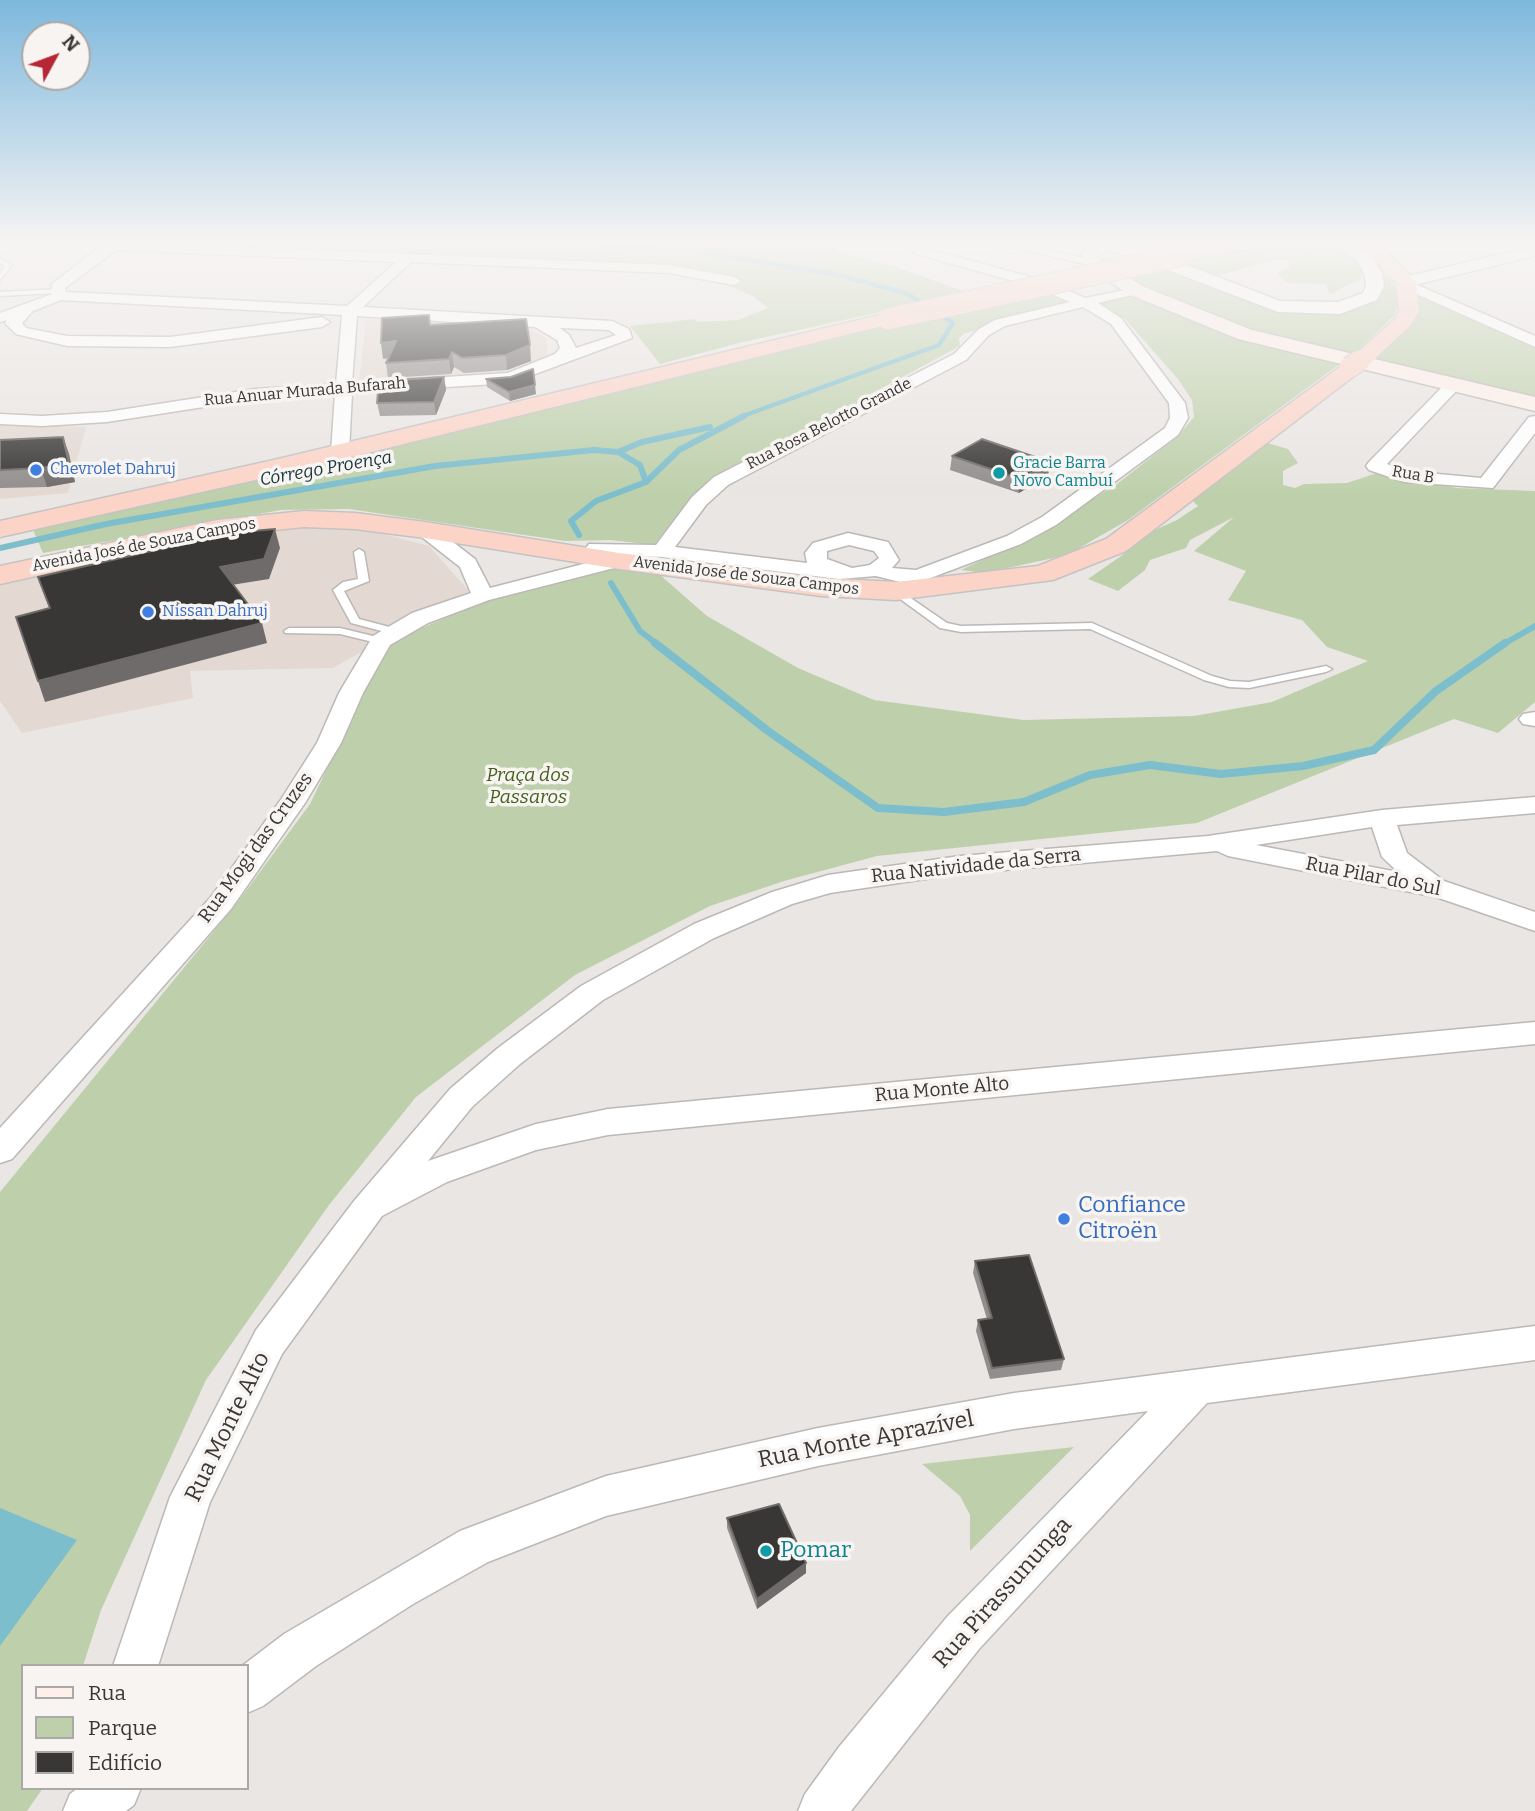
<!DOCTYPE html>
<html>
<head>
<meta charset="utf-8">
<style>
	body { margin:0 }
	#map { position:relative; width:1535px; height:1811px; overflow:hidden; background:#eae6e4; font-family:Bitter,serif }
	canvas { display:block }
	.legend { position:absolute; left:21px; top:1664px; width:228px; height:126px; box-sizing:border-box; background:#f7f4f1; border:2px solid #aba9a7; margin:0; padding:9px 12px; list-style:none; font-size:21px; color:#3a3837 }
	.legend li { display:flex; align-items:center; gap:14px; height:35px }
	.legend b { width:35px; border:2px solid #aba9a7 }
	.north { position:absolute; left:21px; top:21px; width:70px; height:70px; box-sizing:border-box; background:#f7f4f1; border:2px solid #aba9a7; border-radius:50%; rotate:49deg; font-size:19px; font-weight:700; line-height:28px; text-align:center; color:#3a3837 }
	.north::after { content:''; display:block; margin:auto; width:24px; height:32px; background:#b72634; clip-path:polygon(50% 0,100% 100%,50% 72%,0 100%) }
</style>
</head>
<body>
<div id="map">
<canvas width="1535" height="1811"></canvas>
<ul class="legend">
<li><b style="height:9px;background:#feefea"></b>Rua</li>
<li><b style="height:19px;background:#bed0ab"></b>Parque</li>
<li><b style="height:19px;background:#393636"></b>Edifício</li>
</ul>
<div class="north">N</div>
</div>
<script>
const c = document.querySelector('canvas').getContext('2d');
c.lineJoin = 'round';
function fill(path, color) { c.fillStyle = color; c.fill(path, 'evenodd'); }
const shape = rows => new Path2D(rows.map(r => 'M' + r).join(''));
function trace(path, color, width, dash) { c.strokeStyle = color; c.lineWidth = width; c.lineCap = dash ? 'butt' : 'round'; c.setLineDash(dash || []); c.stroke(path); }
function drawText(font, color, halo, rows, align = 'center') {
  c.font = font + ' Bitter,serif'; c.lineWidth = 7; c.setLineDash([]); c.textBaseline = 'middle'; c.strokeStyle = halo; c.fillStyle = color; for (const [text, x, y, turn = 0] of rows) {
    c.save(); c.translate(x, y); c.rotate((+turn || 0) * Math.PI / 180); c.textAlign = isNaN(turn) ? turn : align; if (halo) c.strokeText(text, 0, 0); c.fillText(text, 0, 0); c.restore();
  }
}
const built = shape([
	[421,316,508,323,529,328,546,338,548,351,544,359,516,371,359,383,366,320],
	[0,424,86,427,68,493,0,499],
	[268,526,365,529,429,546,469,591,333,668,190,671,193,698,22,733,0,701,0,583,122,552]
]);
const green = shape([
	[108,241,840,241,836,251,896,267,969,293,743,342,660,364,630,326,695,319,697,322,738,320,768,308,754,297,730,286,675,273,409,255],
	[1330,243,1356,255,1364,271,1361,279,1330,294,1325,284,1287,283,1277,273,1290,268,1288,260,1273,260,1221,275,1210,275,1180,261,1232,249],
	[1166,266,1249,302,1321,313,1354,308,1378,275,1386,275,1400,293,1395,315,1353,355,1243,327,1120,276],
	[1043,285,1082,301,963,334,959,338,960,346,730,470,686,504,654,545,611,540,565,541,349,509,281,510,43,553,33,530],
	[1416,290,1535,344,1535,398,1369,359],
	[1135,294,1341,363,1128,520,1067,555,985,573,961,570,1034,536,1117,484,1177,437,1194,417,1192,400,1178,379,1126,320,1100,303],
	[1264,442,1288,449,1298,463,1283,471,1283,485,1295,488,1304,484,1347,483,1380,472,1457,488,1535,491,1535,702,1498,733,1454,719,1197,823,877,856,784,881,710,906,575,975,416,1097,329,1205,206,1380,101,1610,83,1666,23,1666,23,1788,43,1788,27,1811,0,1811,0,1192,237,903,310,804,388,642,491,599,602,568,659,574,707,616,798,668,874,700,1023,720,1194,716,1272,702,1368,661,1327,647,1302,620,1228,600,1246,571,1194,551,1234,517,1190,540,1186,548,1150,560,1145,570,1118,591,1088,579,1121,556,1146,534,1177,520,1198,506,1191,499],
	[1074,1447,970,1551,970,1515,960,1496,922,1464]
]);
const water = shape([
	[0,1508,77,1540,0,1646]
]);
const streamFar2 = shape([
	[498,241,602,244,702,252,838,275,906,293,953,323,939,345,740,417]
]);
const streamFar1 = shape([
	[618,452,642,442,710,427],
	[579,535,571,521,596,501,646,482,679,450,744,416],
	[0,548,106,524,435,466,594,450,618,452,640,465,646,482],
	[611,583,640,631,658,645],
	[1502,645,1535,626]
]);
const stream = shape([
	[655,643,768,731,878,808,944,812,1024,802,1090,775,1150,765,1221,774,1303,766,1374,750,1436,691,1505,643]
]);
const path = shape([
	[11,247,76,247]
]);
const service = shape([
	[0,258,12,265,0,280,0,273,5,266,0,263,0,258],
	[59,289,56,293,0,296,0,292,59,289],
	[359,549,364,552,369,581,344,591,359,619,397,629,397,633,393,634,351,623,333,590,343,582,358,579,354,552,359,549],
	[896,588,947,623,961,626,1092,623,1212,676,1230,681,1249,682,1326,666,1332,669,1326,672,1249,688,1229,687,1204,680,1090,629,961,632,940,628,892,593,891,591,896,588],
	[289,628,340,628,385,639,387,641,381,644,340,634,285,633,284,631,289,628]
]);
const minor = shape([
	[985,241,1011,241,1100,262,1093,266,985,241],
	[116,242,669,265,734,277,741,281,734,285,669,273,411,262,363,307,612,321,629,329,632,338,511,383,352,393,349,452,340,457,331,452,335,394,255,399,107,422,42,426,0,424,0,414,42,416,107,412,255,389,336,384,342,315,61,300,33,311,22,323,26,328,67,336,170,337,322,317,330,322,322,327,170,347,67,346,16,334,5,323,7,320,0,322,0,313,52,294,52,284,102,245,116,242],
	[116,250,396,262,347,306,66,292,65,288,116,250],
	[357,316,535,327,557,340,560,348,555,354,508,373,352,383,357,316],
	[560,328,609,330,616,335,576,348,569,335,560,328],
	[918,246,1048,282,1085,298,1140,287,1140,293,1098,303,1121,318,1185,403,1188,418,1178,435,1056,525,1021,544,925,580,900,582,876,576,839,579,662,557,620,555,629,561,626,565,489,600,428,623,390,645,363,693,341,743,305,803,231,909,12,1159,0,1163,0,1128,211,897,280,801,317,743,339,693,373,636,412,613,471,593,460,567,418,534,415,530,418,526,432,526,475,559,490,588,618,555,589,552,586,548,589,544,656,545,692,497,714,477,954,354,979,329,995,320,1070,302,1038,288,913,253,913,247,918,246],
	[1083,307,1111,324,1169,403,1170,418,1165,428,1042,517,1007,536,916,570,892,568,899,560,888,542,848,533,813,543,805,553,807,563,675,547,706,505,728,485,966,360,989,335,1005,326,1083,307],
	[849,545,874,551,879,558,870,565,852,568,827,559,827,551,849,545],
	[1408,281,1535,336,1535,347,1403,288,1403,282,1408,281],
	[1453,380,1461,385,1459,388,1387,464,1406,471,1481,478,1529,417,1535,416,1535,433,1493,488,1404,482,1369,470,1366,466,1369,462,1447,382,1453,380],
	[1535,712,1535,726,1523,724,1519,719,1523,714,1535,712],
	[1535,797,1535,813,1397,825,1407,853,1444,881,1535,912,1535,931,1436,897,1228,856,1217,851,960,874,830,893,792,904,714,938,603,1000,520,1064,472,1107,428,1161,536,1124,608,1109,1535,1022,1535,1044,608,1135,536,1150,447,1182,382,1216,282,1354,210,1502,158,1666,113,1666,170,1497,256,1330,354,1201,450,1089,498,1048,581,986,694,924,772,892,828,875,960,856,1208,836,1382,810,1535,797],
	[1372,827,1382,857,1398,872,1256,845,1372,827],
	[1535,1326,1535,1360,1207,1403,979,1649,851,1811,798,1811,805,1794,839,1747,947,1617,1148,1411,1014,1429,818,1466,606,1516,488,1562,413,1604,316,1666,263,1706,247,1713,247,1666,242,1666,284,1634,460,1531,606,1476,818,1428,1014,1393,1535,1326],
	[78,1788,141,1788,134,1805,126,1811,63,1811,70,1794,78,1788]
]);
const tertiary = shape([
	[1096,241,1114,241,1156,253,1280,301,1338,302,1363,293,1366,286,1364,273,1357,260,1339,249,1309,246,1225,251,1217,246,1227,241,1346,241,1370,253,1382,273,1384,286,1377,300,1340,314,1278,312,1144,261,1097,247,1096,241],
	[1535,246,1535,256,1406,287,1397,282,1400,278,1535,246]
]);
const secondary = shape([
	[1052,241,1043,246,998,247,989,242,1052,241],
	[1099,241,1122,241,1100,255,1101,259,1142,286,1252,330,1535,397,1535,411,1238,339,1128,294,1086,266,1081,253,1099,241]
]);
const trunk = shape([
	[1224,241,1258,241,1255,245,1183,261,1174,255,1176,251,1224,241],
	[1358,241,1377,241,1416,282,1419,311,1410,326,1367,366,1126,551,1053,580,896,600,821,596,619,569,425,538,355,529,304,527,217,536,0,584,0,566,217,520,304,511,355,513,425,522,619,553,821,578,896,582,1038,566,1106,539,1348,361,1395,319,1399,311,1396,283,1358,241],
	[888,313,895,315,898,319,895,323,278,475,0,537,0,521,278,459,888,313]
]);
const trunkBridge = shape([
	[888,319,1183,255],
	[1350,367,1359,361]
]);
const wall = shape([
	[429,315,431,325,531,361,507,370,464,373,454,367,451,374,388,378,386,363,388,358,383,359],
	[444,377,446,390,436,415,380,416,377,403],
	[486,379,536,394,510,401,487,387],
	[63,437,69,454,75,482,47,487,0,488,0,440],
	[952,456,1050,462,1048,475,1019,493,950,470],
	[975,1261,1064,1359,1061,1370,990,1379,976,1331,978,1320,987,1319,973,1273],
	[727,1518,806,1563,806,1573,757,1609,727,1528]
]);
const shadedWall = shape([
	[396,341,398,356,383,359,381,343],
	[530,345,531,361,507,370,506,355],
	[452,352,454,367,451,374,449,359],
	[444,377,446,390,436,415,434,402],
	[535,385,536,394,510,401,509,392],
	[63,437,69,454,75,482,47,487,41,468],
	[1050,462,1048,475,1019,493,1020,479],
	[275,529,280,548,269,579,225,586,220,567],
	[262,623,267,643,45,702,38,681],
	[806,1563,806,1573,757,1609,757,1599]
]);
const building = shape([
	[429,315,430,325,526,319,530,345,506,355,462,358,452,352,449,359,386,363,396,341,381,343,382,318,429,315],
	[533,369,535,385,509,392,486,379,511,377,533,369],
	[444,377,434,402,377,403,379,381,444,377],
	[63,437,69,464,41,468,0,470,0,440,63,437],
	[982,439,1050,462,1020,479,952,456,982,439],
	[275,529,264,559,220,567,262,623,38,681,16,617,50,608,38,577,230,533,275,529],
	[1029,1255,1064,1359,992,1368,978,1320,992,1318,975,1261,1029,1255],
	[779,1504,806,1563,757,1599,727,1518,779,1504]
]);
const markers = [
	[36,470,7,"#3f7fe0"],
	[999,473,7,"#0f9aa8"],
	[148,612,7,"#3f7fe0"],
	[1064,1219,7,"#3f7fe0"],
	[766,1551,7,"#0f9aa8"]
];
const farStreetnames = [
	["Rua Anuar Murada Bufarah",305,392,-5],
	["Rua Rosa Belotto Grande",829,424,-27],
	["Rua B",1413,475,10],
	["Avenida José de Souza Campos",144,545,-11],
	["Avenida José de Souza Campos",746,576,7]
];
const farCulturenames = [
	["Gracie Barra",1013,464],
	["Novo Cambuí",1013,482]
];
const farShopnames = [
	["Chevrolet Dahruj",50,470],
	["Nissan Dahruj",162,612]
];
const farWaternames = [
	["Córrego Proença",326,469,-10]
];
const parkNames = [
	["Praça dos",528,776],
	["Passaros",528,798]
];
const streetNames = [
	["Rua Mogi das Cruzes",256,848,-54],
	["Rua Natividade da Serra",976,866,-6],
	["Rua Pilar do Sul",1373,877,11],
	["Rua Monte Alto",942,1090,-5]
];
const nearShopnames = [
	["Confiance",1078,1206],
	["Citroën",1078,1232]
];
const nearStreetnames = [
	["Rua Monte Alto",228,1427,-64],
	["Rua Monte Aprazível",866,1440,-11],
	["Rua Pirassununga",1003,1593,-48]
];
const nearCulturenames = [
	["Pomar",780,1551]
];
fill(built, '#e3d9d2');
fill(green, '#bed0ab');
fill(water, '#7dbecd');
trace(streamFar2, '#7dbecd', 4.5);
trace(streamFar1, '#7dbecd', 6);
trace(stream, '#7dbecd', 8);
trace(service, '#bbb8b5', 3);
trace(minor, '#bbb8b5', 3);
trace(tertiary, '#bbb8b5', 3);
trace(secondary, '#bbb8b5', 3);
trace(trunk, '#c4c3c3', 3);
trace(path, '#8f8c8b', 2.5, [2, 2.5]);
fill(service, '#fff');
fill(minor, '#fff');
fill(tertiary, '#fff');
fill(secondary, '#feefea');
fill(trunk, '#fcd4c7');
trace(trunkBridge, '#c4c3c3', 23, []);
trace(trunkBridge, '#fcd4c7', 21);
fill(wall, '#928e8d');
fill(shadedWall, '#6e6b6a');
fill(building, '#393636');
trace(building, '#6e6b6a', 2);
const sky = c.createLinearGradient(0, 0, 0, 494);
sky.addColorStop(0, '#7db8dd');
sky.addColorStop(0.49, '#f6f4f3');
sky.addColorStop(1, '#f6f4f300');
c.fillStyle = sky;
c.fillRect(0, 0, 1535, 494);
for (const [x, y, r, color] of markers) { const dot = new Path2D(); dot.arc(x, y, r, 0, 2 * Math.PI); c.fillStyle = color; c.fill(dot); trace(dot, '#f7f4f1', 2.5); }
drawText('16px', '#3a3837', '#f7f4f1', farStreetnames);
drawText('16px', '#0d838f', '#f7f4f1', farCulturenames, 'left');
drawText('16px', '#366cbe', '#f7f4f1', farShopnames, 'left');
drawText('italic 18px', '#17373e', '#f7f4f1', farWaternames);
drawText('italic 19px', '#45611d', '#f7f4f1', parkNames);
drawText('19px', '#3a3837', '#f7f4f1', streetNames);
drawText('23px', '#366cbe', '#f7f4f1', nearShopnames, 'left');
drawText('23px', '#3a3837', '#f7f4f1', nearStreetnames);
drawText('23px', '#0d838f', '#f7f4f1', nearCulturenames, 'left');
</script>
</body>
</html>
